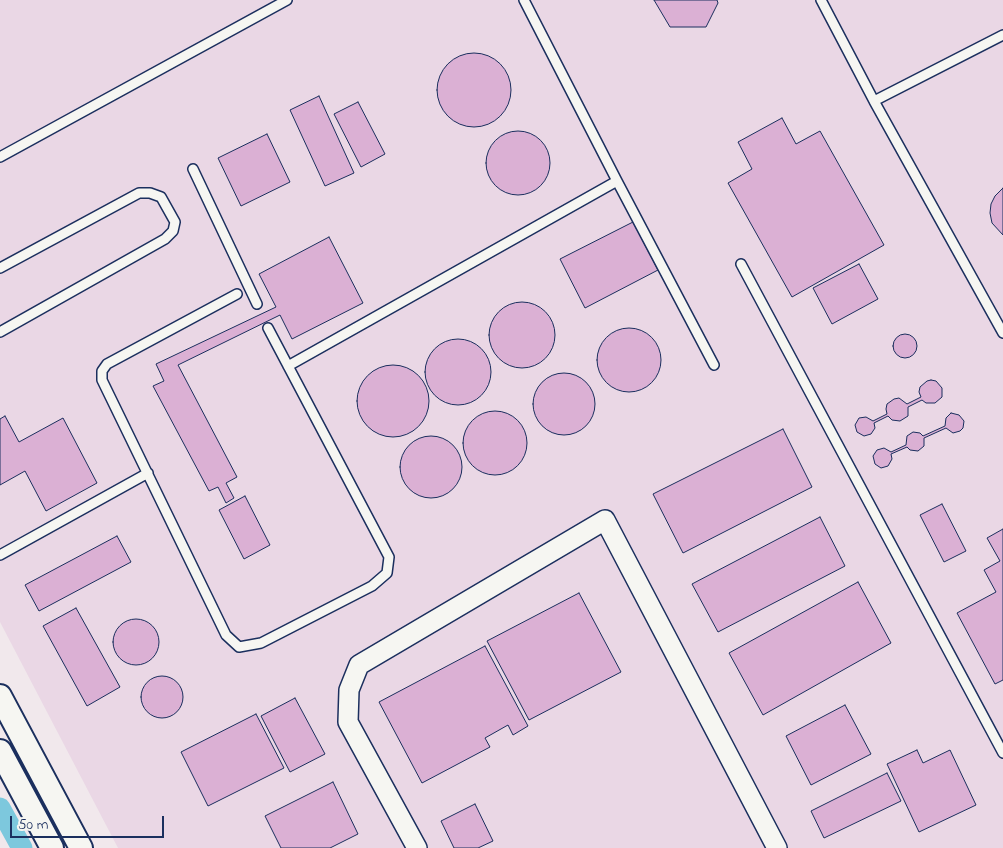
<!DOCTYPE html>
<html>
<head>
<meta charset="utf-8">
<style>
	body { margin:0 }
	#map { position:relative; width:1003px; height:848px; overflow:hidden; background:#f1e8ec; font-family:"Indie Flower",sans-serif }
	canvas { display:block }
	.scale { position:absolute; left:10px; top:816px; width:154px; height:22px; box-sizing:border-box; border:2px solid #1b2f5e; border-top:0; padding-left:6px; font-size:15px; line-height:18px; white-space:nowrap; color:#1b2f5e; -webkit-text-stroke:4px #f6f6f2; paint-order:stroke }
</style>
</head>
<body>
<div id="map">
<canvas width="1003" height="848"></canvas>
<div class="scale">50 m</div>
</div>
<script>
const c = document.querySelector('canvas').getContext('2d');
c.lineJoin = 'round';
function fill(path, color) { c.fillStyle = color; c.fill(path, 'evenodd'); }
const shape = rows => new Path2D(rows.map(r => 'M' + r).join(''));
function trace(path, color, width, dash) { c.strokeStyle = color; c.lineWidth = width; c.lineCap = dash ? 'butt' : 'round'; c.setLineDash(dash || []); c.stroke(path); }
const built = shape([
	[0,0,1003,0,1003,848,118,848,0,622]
]);
const canal = shape([
	[0,808,22,848]
]);
const building = shape([
	[654,0,717,0,718,3,706,27,670,27,654,0],
	'437 90a37 37 0 1 1 74 0a37 37 0 1 1-74 0Z',
	[319,96,354,173,325,186,290,110,319,96],
	[358,102,385,154,361,167,334,114,358,102],
	[782,118,796,144,820,131,884,245,792,297,728,183,752,169,738,142,782,118],
	'486 163a32 32 0 1 1 64 0a32 32 0 1 1-64 0Z',
	[267,134,290,182,241,206,218,158,267,134],
	[1003,188,1003,235,992,223,990,213,991,204,995,196,1003,188],
	[633,222,658,270,585,308,560,259,633,222],
	[329,237,363,303,292,339,280,315,178,365,237,477,226,483,234,498,226,503,218,487,209,491,153,386,164,381,156,364,276,307,259,274,329,237],
	[859,264,878,299,832,324,813,288,859,264],
	'489 335a33 33 0 1 1 66 0a33 33 0 1 1-66 0Z',
	'597 360a32 32 0 1 1 64 0a32 32 0 1 1-64 0Z',
	'893 346a12 12 0 1 1 24 0a12 12 0 1 1-24 0Z',
	'425 372a33 33 0 1 1 66 0a33 33 0 1 1-66 0Z',
	'357 401a36 36 0 1 1 72 0a36 36 0 1 1-72 0Z',
	'533 404a31 31 0 1 1 62 0a31 31 0 1 1-62 0Z',
	[931,380,936,381,942,388,942,397,935,403,926,403,922,400,908,407,908,416,900,421,892,420,888,416,874,423,875,428,871,434,864,436,857,432,855,425,859,418,866,417,873,421,887,414,886,409,887,404,894,399,899,398,907,404,921,397,919,392,920,387,927,381,931,380],
	'463 443a32 32 0 1 1 64 0a32 32 0 1 1-64 0Z',
	[951,413,959,415,964,421,963,428,960,431,953,433,946,428,924,438,924,446,918,451,910,450,907,447,891,454,892,459,888,466,881,468,875,464,873,456,877,450,884,448,891,452,906,445,907,436,913,432,920,433,923,436,945,426,946,418,951,413],
	[5,416,19,442,63,418,97,483,46,511,25,471,0,485,0,419,5,416],
	[783,429,812,487,683,553,653,494,783,429],
	'400 467a31 31 0 1 1 62 0a31 31 0 1 1-62 0Z',
	[245,496,270,545,244,559,219,510,245,496],
	[942,504,966,551,944,562,920,515,942,504],
	[820,517,845,566,718,632,692,584,820,517],
	[1003,529,1003,680,995,684,957,613,996,592,984,570,1000,561,987,538,1003,529],
	[117,536,131,562,39,611,25,585,117,536],
	[858,582,891,643,763,715,729,653,858,582],
	[579,593,621,672,529,720,487,641,579,593],
	[76,608,120,687,87,706,43,626,76,608],
	'113 642a23 23 0 1 1 46 0a23 23 0 1 1-46 0Z',
	[485,646,528,726,513,735,508,725,485,738,490,747,422,783,379,702,485,646],
	'141 697a21 21 0 1 1 42 0a21 21 0 1 1-42 0Z',
	[295,698,325,754,290,772,261,716,295,698],
	[845,705,871,754,811,785,786,736,845,705],
	[256,714,284,768,208,806,181,752,256,714],
	[917,750,923,763,950,750,976,805,919,832,887,764,917,750],
	[887,773,901,801,824,838,811,811,887,773],
	[333,782,358,834,330,848,281,848,265,816,333,782],
	[475,804,493,841,478,848,454,848,441,821,475,804]
]);
const service = shape([
	[524,0,617,181,714,365],
	[821,0,874,101,1003,333],
	[874,101,1003,35],
	[0,157,287,0],
	[193,169,257,304],
	[741,264,1003,753],
	[0,268,139,193,150,193,161,197,175,222,173,231,165,239,0,332],
	[237,294,107,364,102,371,102,380,226,635,239,647,261,643,372,586,387,573,389,557,268,328],
	[288,366,617,181],
	[0,555,148,473]
]);
const minor = shape([
	[417,848,348,722,349,690,359,665,605,520,777,848]
]);
const tertiary = shape([
	[0,696,81,848],
	[0,751,52,848]
]);
fill(built, '#ead7e5');
trace(canal, '#7dc8dd', 21);
fill(building, '#dbb0d4');
trace(building, '#1b2f5e', 1);
trace(service, '#1b2f5e', 12);
trace(minor, '#1b2f5e', 22);
trace(tertiary, '#1b2f5e', 26);
trace(service, '#f6f6f2', 9);
trace(minor, '#f6f6f2', 19);
trace(tertiary, '#f6f6f2', 22);
</script>
</body>
</html>
